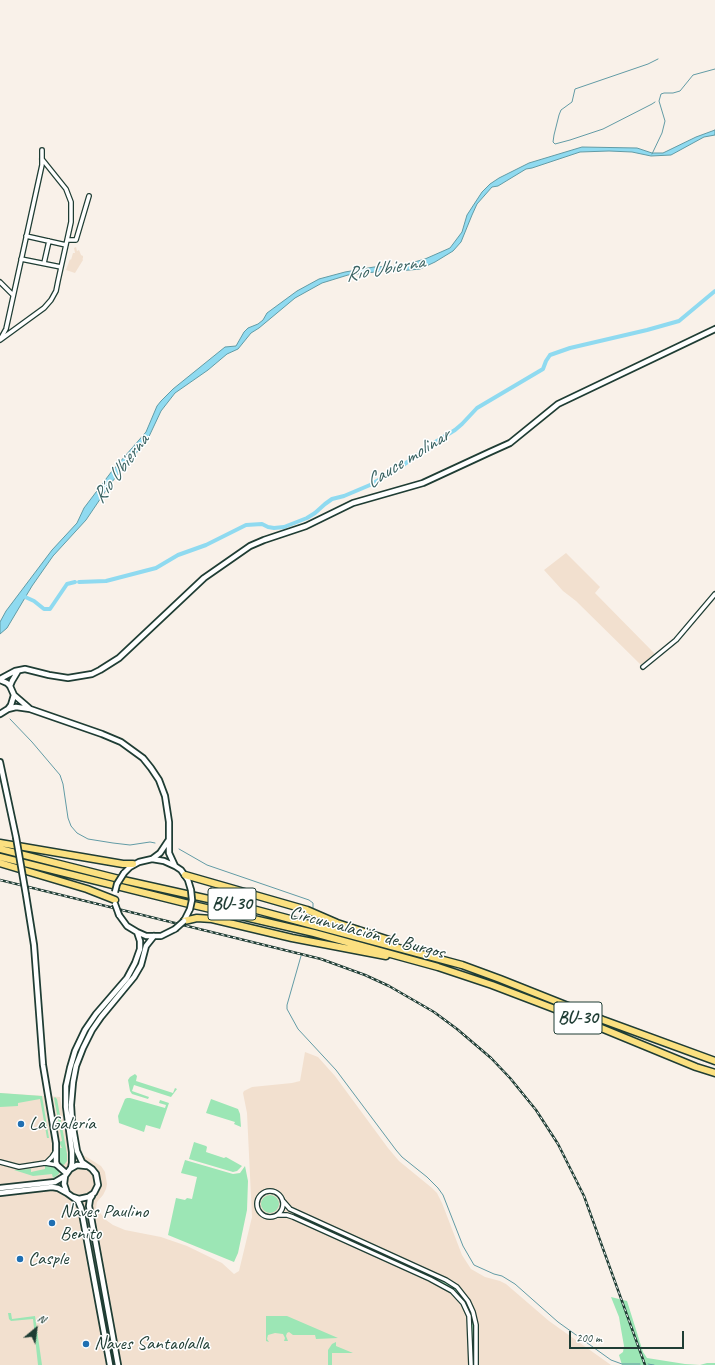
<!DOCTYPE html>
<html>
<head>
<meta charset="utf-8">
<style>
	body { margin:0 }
	#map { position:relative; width:715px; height:1365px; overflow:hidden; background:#f9f1e9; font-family:Caveat,sans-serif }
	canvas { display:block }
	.north { position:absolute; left:16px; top:1309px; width:40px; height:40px; -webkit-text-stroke:3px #fff; paint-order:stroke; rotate:29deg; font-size:11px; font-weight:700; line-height:16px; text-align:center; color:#1f3d34 }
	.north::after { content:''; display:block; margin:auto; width:14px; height:18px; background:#1f3d34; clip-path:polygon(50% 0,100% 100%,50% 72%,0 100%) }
	.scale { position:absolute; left:569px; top:1331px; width:115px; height:18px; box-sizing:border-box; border:2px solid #1f3d34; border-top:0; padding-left:5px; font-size:12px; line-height:14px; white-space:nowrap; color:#1f3d34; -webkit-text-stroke:3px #fff; paint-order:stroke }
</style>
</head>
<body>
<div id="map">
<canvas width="715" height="1365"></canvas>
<div class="north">N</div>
<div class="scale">200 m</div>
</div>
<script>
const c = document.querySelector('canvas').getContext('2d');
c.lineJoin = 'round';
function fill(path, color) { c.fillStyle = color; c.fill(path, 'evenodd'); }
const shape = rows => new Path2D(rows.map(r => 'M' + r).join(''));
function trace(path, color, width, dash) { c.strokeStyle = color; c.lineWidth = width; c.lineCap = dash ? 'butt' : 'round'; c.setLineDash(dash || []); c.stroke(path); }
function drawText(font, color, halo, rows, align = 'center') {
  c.font = font + ' Caveat,sans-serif'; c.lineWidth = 3; c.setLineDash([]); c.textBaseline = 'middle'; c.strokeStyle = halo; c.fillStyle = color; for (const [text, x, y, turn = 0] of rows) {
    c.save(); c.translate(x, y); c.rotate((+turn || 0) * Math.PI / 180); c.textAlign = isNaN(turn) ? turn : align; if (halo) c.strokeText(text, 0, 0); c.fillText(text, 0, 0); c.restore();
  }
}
const built = shape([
	[76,247,77,251,79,250,81,255,83,256,83,259,82,258,83,260,75,273,66,270,70,259,71,260,73,253,75,253,74,248],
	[566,553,600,587,595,593,655,654,641,665,576,601,563,591,544,570],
	[305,1052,318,1057,335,1076,388,1148,399,1161,432,1188,437,1193,442,1203,462,1255,471,1269,485,1277,500,1281,506,1284,549,1321,611,1365,0,1365,0,1093,60,1097,70,1155,85,1156,101,1166,105,1172,107,1184,106,1189,103,1195,97,1202,96,1208,106,1220,113,1225,125,1230,161,1237,187,1246,222,1263,234,1274,239,1271,252,1217,247,1113,243,1093,244,1091,252,1087,292,1083,300,1081]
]);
const green = shape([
	[135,1074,137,1076,136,1081,173,1093,175,1088,177,1089,171,1097,134,1085,132,1091,149,1097,148,1099,132,1094,130,1091,128,1080,130,1077],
	[0,1093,42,1096,49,1138,47,1138,40,1099,18,1103,18,1106,0,1107],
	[55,1097,57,1099,67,1154,67,1161,64,1165,60,1164,59,1159,60,1148,62,1148,59,1142,62,1141,54,1098],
	[127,1098,130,1098,165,1108,166,1105,159,1103,160,1100,169,1103,160,1129,146,1125,144,1132,119,1123,118,1116,125,1099],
	[211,1099,238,1109,240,1114,241,1127,234,1124,235,1122,206,1113],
	[194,1142,206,1146,207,1147,206,1152,224,1158,226,1157,242,1166,237,1171,233,1172,189,1159],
	[185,1160,233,1174,240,1173,245,1166,248,1181,247,1210,238,1253,234,1262,168,1235,176,1198,185,1200,187,1198,192,1199,197,1177,181,1173],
	[45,1166,55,1167,59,1170,59,1174,53,1178,52,1174,33,1176,14,1170,31,1169,31,1172,45,1169],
	'261 1204a9 9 0 1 1 18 0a9 9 0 1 1-18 0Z',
	[296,1214,434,1277,455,1288,465,1301,473,1318,474,1365,473,1365,472,1328,470,1316,464,1302,454,1290,441,1282,295,1216],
	[611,1297,627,1301,643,1352,647,1358,685,1364,700,1365,707,1363,715,1363,715,1365,622,1365,619,1355,623,1352,624,1346,621,1329,619,1317],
	[8,1313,11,1313,12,1319,35,1316,42,1365,38,1365,33,1319,11,1321,9,1319],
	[266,1316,287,1316,338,1338,316,1339,315,1335,293,1335,289,1332,287,1333,286,1336,288,1341,284,1341,285,1338,283,1334,275,1333,268,1335,267,1339,269,1342,266,1341],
	[336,1342,336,1346,353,1353,332,1353,332,1365,328,1365,328,1350,332,1344]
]);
const water = shape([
	[715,130,715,135,704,137,671,155,651,156,632,152,609,151,580,152,532,168,526,169,498,186,492,187,477,204,472,215,461,242,453,251,435,262,420,269,410,270,375,272,348,275,322,283,295,298,259,328,251,333,238,349,227,354,208,370,175,393,161,411,145,445,138,451,111,483,86,520,53,556,32,586,7,628,0,634,0,622,6,611,52,550,77,523,84,508,112,471,146,432,157,406,161,401,173,389,225,347,236,346,244,332,248,328,258,324,263,320,267,313,297,291,319,279,345,272,374,267,400,266,425,259,450,248,462,232,467,215,482,192,490,184,499,178,529,163,582,147,637,148,652,153,663,153,696,137,715,130]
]);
const stream = shape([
	[655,102,652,104,603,129,570,140,555,144,553,142,554,135,559,115,561,110,572,102,575,89,648,64,658,59],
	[652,154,662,133,665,121,659,101,661,94,664,93,673,93,680,91,693,75,715,69],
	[10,719,32,742,60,775,63,784,68,818,71,826,77,833,88,839,113,843,130,845,150,842,155,843],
	[179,849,207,865,309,900,313,903,313,908],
	[301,956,287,1005,287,1009,298,1029,336,1070,396,1150,402,1157,427,1177,438,1188,443,1195,463,1246,474,1265,494,1274,502,1276,515,1284,558,1322,611,1360,622,1364,640,1364],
	[648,1364,654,1365]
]);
const canal = shape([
	[79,582,106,581,156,568,178,555,206,545,246,525,262,524,268,527,274,528,284,527,307,518,315,513,325,504,332,499,344,496,370,485,399,468,437,441,455,430,462,424,477,408,543,369,546,361,550,355,570,348,647,330,679,321,715,291],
	[23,596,34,601,44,609,50,609,67,584,75,582]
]);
const street = shape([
	[26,236,66,245],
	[67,240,76,240,89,196],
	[21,259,61,267],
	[44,263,49,241],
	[0,282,13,295],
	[1,338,6,329,8,320,42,165,42,150],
	[0,340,44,308,51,300,56,291,58,281,71,222,71,202,66,189,42,159],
	[643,667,676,640,715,594],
	[0,1162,19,1167,45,1163,57,1165],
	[46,1163,52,1157,56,1151],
	'257 1204a13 13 0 1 1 26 0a13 13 0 1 1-26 0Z',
	[283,1201,290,1209,446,1280,457,1287,468,1301,473,1312,476,1325,476,1365],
	[277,1215,287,1215,293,1217,430,1279,452,1291,463,1303,469,1316,471,1365]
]);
const secondary = shape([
	[0,679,15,671,25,669,49,675,68,678,92,674,100,670,119,658,204,578,250,546,264,540,306,526,353,503,423,483,490,452,510,443,558,404,715,329],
	[0,680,7,683,10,686,14,695,11,705,8,709,0,714],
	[10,686,12,681,18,671],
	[14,695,29,708],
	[8,709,16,707,30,709,102,734,121,742,143,758,151,768,159,780,165,796,169,822,169,853,175,866],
	[0,762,16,837],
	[152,859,160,853,168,841],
	[124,873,130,867,139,862,152,859,164,861,175,866,181,870,188,880,191,890],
	[26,895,34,945,43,1065,56,1143,56,1162,57,1165,66,1173],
	[119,915,127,926,137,932,146,936,161,936,175,929],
	[184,921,190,909],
	[86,1166,77,1165,70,1169,65,1176,64,1184,67,1193,78,1201,81,1208,110,1365],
	[71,1168,72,1163,72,1152,66,1107,66,1086,70,1068,75,1051,85,1030,96,1014,127,978,135,963,140,949,140,941,137,932],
	[0,1188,55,1182,65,1176],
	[0,1193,52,1187,58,1188,67,1193],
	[92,1196,90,1199,89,1206,118,1365],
	[73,1197,79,1199,88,1197,94,1193,98,1185,96,1174,92,1169,82,1162,77,1151,72,1122,71,1105,73,1082,76,1066,83,1048,92,1030,101,1017,134,977,141,965,146,946,154,936]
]);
const highway = shape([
	[0,843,123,864,133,864],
	[0,849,123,880,249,908,462,965,500,979,603,1020,715,1061],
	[0,857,189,904,314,933,438,967,492,985,555,1009,696,1067,715,1073],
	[0,863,87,889,115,900],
	[185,875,307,910,337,923,392,941],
	[184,921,197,918,212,919,292,938,386,956]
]);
const rail = shape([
	[0,880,321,959,365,975,389,986,434,1012,457,1029,491,1058,510,1078,536,1110,558,1144,584,1196,645,1365]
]);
const secondaryBridge = shape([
	[16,837,26,895],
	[115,892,117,884,124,873],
	[115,904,119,915],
	[190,909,192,900,191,890],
	[175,929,184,921]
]);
const markers = [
	[21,1124,4,"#1f6fb2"],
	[52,1223,4,"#1f6fb2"],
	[20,1259,4,"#1f6fb2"],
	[86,1344,4,"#1f6fb2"]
];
const shields = [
	[232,904,48],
	[578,1018,48]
];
const shieldNames = [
	["BU-30",232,904],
	["BU-30",578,1018]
];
const streetNames = [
	["Circunvalación de Burgos",367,933,15]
];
const poiNames = [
	["La Galería",29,1124],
	["Naves Paulino",60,1212],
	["Benito",60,1234],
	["Casple",28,1259],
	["Naves Santaolalla",94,1344]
];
const waterNames = [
	["Río Ubierna",385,269,-10],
	["Cauce molinar",408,459,-32],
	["Río Ubierna",121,469,-53]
];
fill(built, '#f2e0cf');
fill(green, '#9ce6b5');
fill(water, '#8fdaf0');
trace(water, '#629ba5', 1);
trace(stream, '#629ba5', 1);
trace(canal, '#8fdaf0', 4);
trace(street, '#1f3d34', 6);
trace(secondary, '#1f3d34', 8);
trace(highway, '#1f3d34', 9);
trace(street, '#fff', 3.5);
trace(secondary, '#fff', 4.5);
trace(highway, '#fbe080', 6);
trace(rail, '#1f3d34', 2.5);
trace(rail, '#fff', 1, [3]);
trace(secondaryBridge, '#1f3d34', 8, []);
trace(secondaryBridge, '#fff', 4.5);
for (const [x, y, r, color] of markers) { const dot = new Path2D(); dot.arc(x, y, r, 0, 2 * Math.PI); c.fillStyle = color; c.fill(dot); trace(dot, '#fff', 1.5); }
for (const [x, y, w] of shields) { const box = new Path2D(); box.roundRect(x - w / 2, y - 16, w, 32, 3); c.fillStyle = '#fff'; c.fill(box); trace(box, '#1f3d34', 1); }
drawText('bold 18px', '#1f3d34', null, shieldNames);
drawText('19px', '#1f3d34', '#fff', streetNames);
drawText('19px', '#1f3d34', '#fff', poiNames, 'left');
drawText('italic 20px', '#3b6463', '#fff', waterNames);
</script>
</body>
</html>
